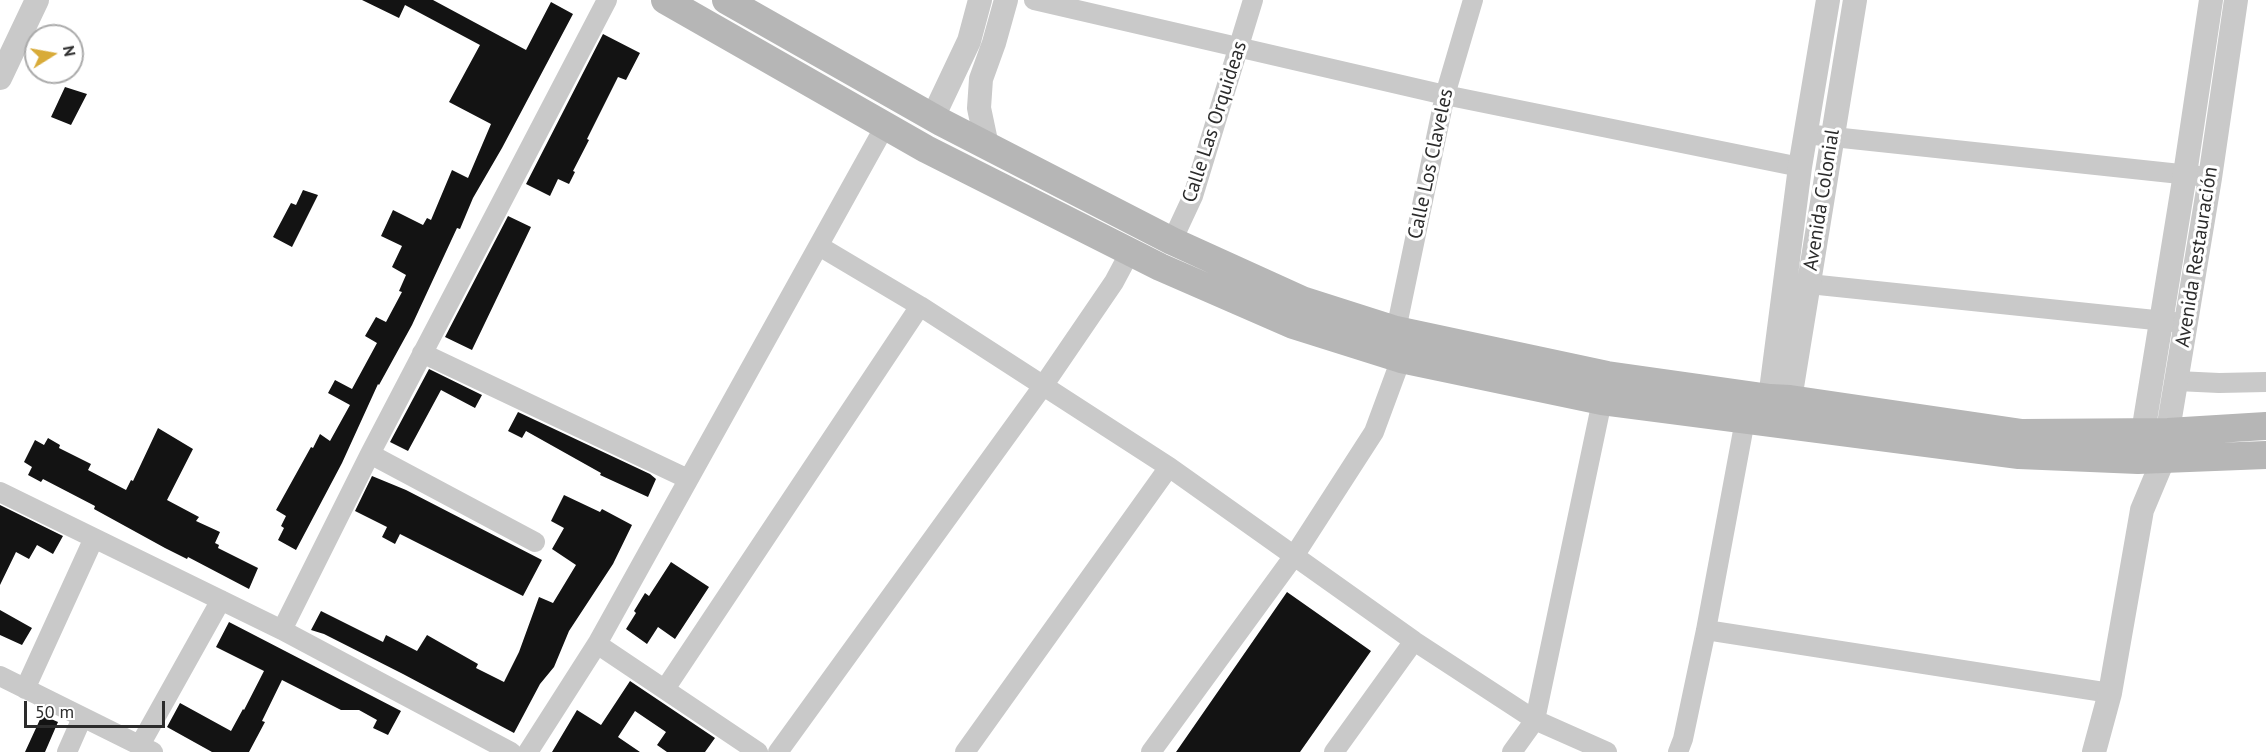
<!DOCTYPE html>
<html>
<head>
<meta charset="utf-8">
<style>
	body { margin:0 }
	#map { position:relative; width:2266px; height:752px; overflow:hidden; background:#fff; font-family:"PT Sans",sans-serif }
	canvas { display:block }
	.north { position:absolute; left:24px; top:24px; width:60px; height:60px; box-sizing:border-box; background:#fff; border:2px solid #ababab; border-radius:50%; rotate:79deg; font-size:16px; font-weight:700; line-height:24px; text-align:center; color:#2c2c2c }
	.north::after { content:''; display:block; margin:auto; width:21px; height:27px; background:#d8ab39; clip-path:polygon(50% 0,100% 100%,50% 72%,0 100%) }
	.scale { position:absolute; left:24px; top:701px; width:141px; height:27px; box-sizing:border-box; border:3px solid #2c2c2c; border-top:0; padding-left:8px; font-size:18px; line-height:21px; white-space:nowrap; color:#2c2c2c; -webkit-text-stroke:4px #fff; paint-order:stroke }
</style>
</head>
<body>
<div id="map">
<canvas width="2266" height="752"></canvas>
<div class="north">N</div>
<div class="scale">50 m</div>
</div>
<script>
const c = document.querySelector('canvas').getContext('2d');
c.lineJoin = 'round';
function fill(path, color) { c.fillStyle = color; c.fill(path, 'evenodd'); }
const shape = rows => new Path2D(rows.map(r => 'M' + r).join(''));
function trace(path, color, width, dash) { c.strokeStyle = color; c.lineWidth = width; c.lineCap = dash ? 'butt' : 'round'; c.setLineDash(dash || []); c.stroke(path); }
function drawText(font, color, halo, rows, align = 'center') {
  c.font = font + ' "PT Sans",sans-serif'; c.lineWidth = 6; c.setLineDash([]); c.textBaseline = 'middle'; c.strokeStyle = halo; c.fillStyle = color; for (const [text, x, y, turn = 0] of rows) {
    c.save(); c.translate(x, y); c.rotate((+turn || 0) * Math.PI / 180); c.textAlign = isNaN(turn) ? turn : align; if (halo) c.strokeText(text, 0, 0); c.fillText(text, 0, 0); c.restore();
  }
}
const building = shape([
	[362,0,433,0,526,50,551,2,573,14,502,148,473,198,460,229,457,228,412,325,379,385,378,384,342,463,296,550,278,540,284,528,281,526,286,516,276,510,311,447,313,448,320,434,330,441,350,405,328,393,335,380,352,389,377,343,365,336,376,317,386,322,402,292,399,291,406,275,392,267,402,246,381,236,393,210,423,225,427,218,431,220,452,170,468,178,491,124,449,102,480,45,405,5,399,18],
	[603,34,640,53,626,80,618,77,587,139,589,140,573,171,575,172,569,184,558,179,550,196,526,184],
	[65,87,87,94,71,125,51,117],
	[303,190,318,195,292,247,273,237,291,203,296,205],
	[508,216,531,227,472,350,445,337],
	[429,369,482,395,475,408,441,390,408,451,390,442],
	[518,412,650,474,656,479,648,497,600,475,601,473,526,431,522,438,508,431],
	[158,428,193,449,167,500,199,517,196,521,220,532,215,543,219,545,218,548,258,568,249,589,188,557,187,559,165,548,94,509,95,506,43,479,41,482,28,475,32,467,24,462,35,440,44,445,48,438,60,445,59,448,91,464,88,470,126,490,131,480,133,481],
	[372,476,406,490,542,560,523,596,400,534,395,544,382,537,387,527,355,511],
	[564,495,600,512,602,509,632,525,613,564,569,631,554,667,540,684,514,733,403,674,324,634,311,630,321,611,383,642,386,635,417,651,427,635,478,664,476,668,504,682,519,652,539,597,553,603,576,565,552,549,564,528,551,521],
	[0,505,63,536,53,554,37,545,29,559,16,552,0,585],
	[671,562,709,587,675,639,658,627,647,644,626,629,636,613,634,611,645,593,649,596],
	[1287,592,1371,651,1300,752,1176,752],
	[0,610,32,628,22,645,0,635],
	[229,622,401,711,388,735,373,728,377,720,359,710,341,710,282,680,262,721,265,722,249,752,212,752,167,727,180,703,231,731,243,709,244,710,264,671,216,647],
	[630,681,715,738,705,752,667,752,657,745,666,732,635,711,618,737,640,752,552,752,577,710,601,725],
	[42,715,58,722,45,752,25,752]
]);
const minor = shape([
	[1034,0,1445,95,1800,167],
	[1805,134,2199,176],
	[1172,241,1193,196,1253,0],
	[819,246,920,306,1169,467,1414,641,1535,720,1607,752],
	[1809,284,2174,322],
	[1396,330,1445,95,1473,0],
	[422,353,688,479],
	[2177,381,2219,383,2266,382],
	[370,454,535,542],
	[0,492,282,630,511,752],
	[282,630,370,454,607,0],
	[1706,630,2110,693],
	[597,644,758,752],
	[0,676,153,752],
	[25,689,94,538],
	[665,689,920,306],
	[140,745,221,600],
	[67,752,82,718],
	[528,752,597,644,885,126],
	[778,752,1043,386,1114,282,1130,252],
	[965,752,1169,467],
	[1151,752,1294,556,1374,432,1401,359],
	[1334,752,1414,641],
	[1512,752,1535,720,1602,401],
	[1678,752,1683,739,1706,630,1745,420]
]);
const tertiary = shape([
	[0,78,37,0],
	[933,117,969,41,980,0],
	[987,146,979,108,981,79,994,43,1006,0],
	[1770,398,1800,167,1828,0],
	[1790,399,1855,0],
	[2140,451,2185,174,2211,0],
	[2094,752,2110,693,2142,510,2163,460,2210,178,2236,0]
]);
const secondary = shape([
	[665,0,926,149,1160,267,1293,325,1401,359,1602,401,2019,455,2138,460,2266,455],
	[726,0,941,122,1172,241,1302,300,1396,330,1607,375,1770,398,1790,399,2022,433,2168,432,2266,426]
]);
const streetNames = [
	["Calle Las Orquideas",1215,122,-72],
	["Calle Los Claveles",1431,164,-78],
	["Avenida Colonial",1822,200,-81],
	["Avenida Restauración",2197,257,-81]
];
fill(building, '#131313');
trace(minor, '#c9c9c9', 20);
trace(tertiary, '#c9c9c9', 24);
trace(secondary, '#b6b6b6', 28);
drawText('20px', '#2c2c2c', '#fff', streetNames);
</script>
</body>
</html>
